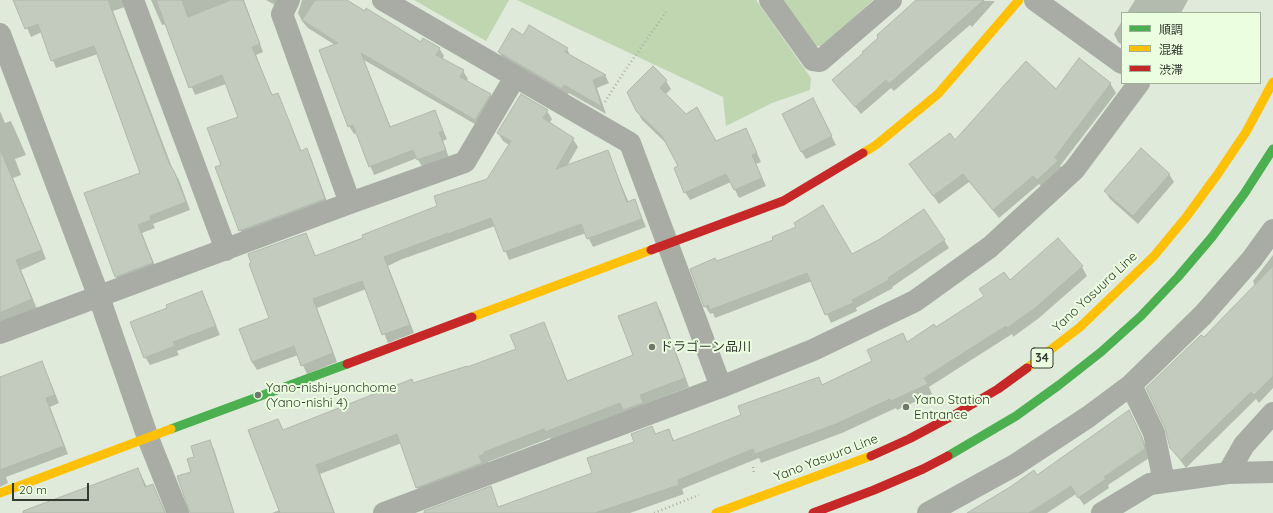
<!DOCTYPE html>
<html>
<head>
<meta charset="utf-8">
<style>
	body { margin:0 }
	#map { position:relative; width:1273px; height:513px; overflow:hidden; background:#e0eada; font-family:Quicksand,"Noto Sans JP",sans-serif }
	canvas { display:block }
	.legend { position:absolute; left:1121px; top:12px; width:140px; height:72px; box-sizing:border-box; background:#ebfee0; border:1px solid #a1b099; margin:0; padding:5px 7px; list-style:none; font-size:12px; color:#333a2f }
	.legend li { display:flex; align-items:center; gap:8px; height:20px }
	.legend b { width:20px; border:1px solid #a1b099 }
	.scale { position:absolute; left:12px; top:483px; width:77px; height:18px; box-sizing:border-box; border:2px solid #333a2f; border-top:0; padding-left:5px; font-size:12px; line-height:14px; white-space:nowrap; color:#333a2f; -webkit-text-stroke:3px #ebfee0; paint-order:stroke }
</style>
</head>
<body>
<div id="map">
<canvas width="1273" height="513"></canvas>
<ul class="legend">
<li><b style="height:5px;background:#4caf50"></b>順調</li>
<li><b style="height:5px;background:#ffc107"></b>混雑</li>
<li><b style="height:5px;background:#c62828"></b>渋滞</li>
</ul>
<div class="scale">20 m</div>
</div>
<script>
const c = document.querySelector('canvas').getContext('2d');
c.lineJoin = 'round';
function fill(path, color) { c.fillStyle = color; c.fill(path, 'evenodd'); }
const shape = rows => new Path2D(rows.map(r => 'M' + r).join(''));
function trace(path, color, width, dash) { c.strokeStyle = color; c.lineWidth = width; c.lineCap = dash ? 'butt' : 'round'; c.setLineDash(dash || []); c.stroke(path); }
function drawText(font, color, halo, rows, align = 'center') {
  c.font = font + ' Quicksand,"Noto Sans JP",sans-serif'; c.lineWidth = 4; c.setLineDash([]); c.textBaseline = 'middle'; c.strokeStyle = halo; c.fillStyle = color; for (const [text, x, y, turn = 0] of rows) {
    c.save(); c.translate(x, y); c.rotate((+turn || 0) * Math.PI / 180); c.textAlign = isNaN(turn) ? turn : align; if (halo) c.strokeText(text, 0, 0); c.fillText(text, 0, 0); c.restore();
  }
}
const green = shape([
	[414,0,509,0,486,41],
	[517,0,756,0,811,78,810,90,772,103,726,126,723,97],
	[778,0,873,0,823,46,813,46]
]);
const shadow = shape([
	[15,0,128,0,125,7,113,11,173,170,179,180,190,210,153,224,155,228,142,233,157,271,120,285,116,277,141,173,98,54,56,68,42,32,31,37],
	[151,0,244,0,263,52,256,55,272,96,278,94,301,151,306,150,311,158,329,207,245,239,240,230,222,166,239,117,226,84,195,95,166,24,162,25],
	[266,0,285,0,280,8],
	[302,0,345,0,422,43,439,48,444,56,442,59,463,71,468,79,466,81,490,94,495,103,480,127,364,60,391,128,435,111,447,139,443,141,449,158,423,168,417,158,374,175,357,133,354,134,349,126,335,45,308,28,302,21,298,13],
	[922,0,995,1,972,27,970,25,894,91,891,88,861,114,833,80],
	[1135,0,1188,0,1181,13,1127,13],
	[1122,21,1122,45,1118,42,1114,34],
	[523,36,567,49,571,57,605,75,609,83,597,88,606,114,569,93,566,97,504,60,499,52],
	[666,81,671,89,665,95,716,143,746,129,761,162,756,164,766,186,739,198,731,182,690,200,685,192,679,167,667,144,642,120,637,111],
	[1110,83,1116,93,1060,166,1063,171,1043,189,1039,184,999,218,969,182,939,204,910,164,955,141],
	[817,108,836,145,806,159,801,151],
	[0,111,5,123,11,121,26,155,15,159,21,175,13,178,46,259,21,270,37,309,0,324],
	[547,111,552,119,549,124,573,139,578,147,567,166,607,151,629,203,635,201,646,227,593,247,586,233,509,260,495,226,400,260,388,266,414,333,388,343,366,289,317,308,337,362,307,374,298,355,257,370,252,362,306,234,316,256,439,207,488,179,509,145,503,141,498,133],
	[1169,174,1174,182,1138,224,1110,199,1105,191],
	[1058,239,1082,267,1087,276,1039,318,1013,337,1012,334,929,387,932,394,897,410,896,408,842,433,761,463,759,458,682,489,684,494,630,513,422,513,490,488,499,508,594,473,635,442,652,427,656,434,668,430,675,442,743,415,818,379,822,385,873,361,903,334,908,343,935,328,1010,281],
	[944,240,949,248,892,287,893,288,856,308,857,311,831,323,812,281,715,318,713,313,710,314,705,306,717,262,852,255],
	[1273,255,1273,388,1259,403,1256,399,1186,468,1171,448,1204,338,1255,286,1253,281],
	[202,292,220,335,177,351,179,355,150,365,145,357],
	[656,303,661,312,689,387,552,440,550,438,488,462,489,464,422,496,417,487,402,443,320,474,335,513,272,513,280,510,278,420,284,431,414,384,467,369,517,350,544,323,568,382,634,356],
	[42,362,59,403,50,407,68,454,6,477,8,483,0,487,0,378],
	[1134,420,1146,446,1149,458,1108,485,1109,488,1084,505,1076,494,1047,513,969,513,1037,476],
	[209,441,214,449,232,506,225,508,227,513,193,513,192,472,196,458],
	[138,469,147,487,153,486,166,513,43,513]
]);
const building = shape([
	[13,0,108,0,169,163,174,171,186,202,150,216,151,220,138,225,153,263,115,277,84,193,140,173,94,46,51,61,38,24,25,29,13,0],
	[156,0,182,0,188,17,231,0,243,0,260,44,252,47,272,95,278,93,301,151,307,148,325,199,239,231,215,167,221,165,207,128,238,117,222,75,189,88,156,0],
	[315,0,347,0,365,11,366,8,421,42,423,38,440,48,436,55,464,70,460,77,491,94,475,120,361,53,390,127,435,110,443,131,439,132,446,150,417,160,413,150,369,167,353,125,348,127,319,50,338,43,302,20,315,0],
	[916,0,984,0,889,84,886,80,855,107,832,80,863,53,862,52,878,38,877,35,916,0],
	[529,25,568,48,565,52,606,75,593,80,602,107,564,85,562,89,498,52,512,28,523,35,529,25],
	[1079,58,1111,83,1055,157,1058,161,1037,180,1033,176,993,210,963,174,933,196,909,164,950,133,955,140,1026,61,1056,89,1079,58],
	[653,66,667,80,660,88,686,114,697,107,716,141,746,128,757,153,752,155,762,178,734,190,726,174,684,193,674,168,678,166,662,136,636,111,627,92,653,66],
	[521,94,548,110,543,118,574,138,556,169,608,150,627,202,635,199,642,219,587,239,581,224,504,252,491,218,448,234,448,233,384,257,410,325,382,335,362,281,313,299,333,353,301,366,294,346,252,362,239,329,269,318,249,264,251,263,248,254,306,233,315,256,363,238,362,235,437,206,434,196,487,179,511,141,497,133,521,94],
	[813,98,832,136,801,152,782,114,813,98],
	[1141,148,1170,174,1133,216,1104,191,1141,148],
	[0,149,42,250,16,260,32,299,0,313,0,149],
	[823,205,852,254,880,239,924,209,945,240,888,278,889,280,852,300,853,303,825,315,807,273,710,310,708,305,704,307,690,269,715,258,717,261,773,240,772,237,796,227,794,223,823,205],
	[1058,238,1083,266,1034,309,1007,328,1006,326,924,378,928,384,891,401,890,399,836,424,755,454,753,449,678,480,679,485,595,513,425,513,424,511,491,486,498,507,592,473,587,458,634,442,631,434,652,426,655,434,669,429,673,441,741,415,738,406,819,377,822,385,872,361,867,350,903,333,907,342,934,324,936,327,984,296,979,289,1004,272,1010,280,1058,238],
	[1273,266,1273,376,1254,395,1251,392,1181,460,1170,448,1165,428,1146,388,1201,335,1204,337,1273,266],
	[202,291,216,326,173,342,175,346,144,358,130,322,167,308,166,305,202,291],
	[656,302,685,378,640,395,643,403,623,410,620,403,545,432,544,429,484,452,484,454,479,456,482,463,416,488,397,434,316,465,334,513,280,513,248,430,278,419,283,430,412,379,413,383,467,366,467,367,516,349,510,335,544,322,567,381,633,355,618,316,656,302],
	[42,361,55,395,46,398,64,446,0,470,0,377,42,361],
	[1129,410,1142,437,1145,449,1104,477,1106,479,1078,498,1071,486,1029,513,967,513,1010,487,1034,470,1037,475,1129,410],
	[210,440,234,513,190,513,177,476,191,472,187,459,194,457,191,446,210,440],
	[138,468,145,487,153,484,165,513,23,513,23,511,138,468]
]);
const path = shape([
	[605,102,624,72,666,12],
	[753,467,754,474],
	[654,513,699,495]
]);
const street = shape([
	[133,0,226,250],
	[289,0,282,14,350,203],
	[383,0,630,143,721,387],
	[770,0,813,60,820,61,891,0],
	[1035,0,1122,63],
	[0,34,99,297,148,438,178,513],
	[0,333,350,203,465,162,515,77],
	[1131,385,1154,433,1164,482],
	[1228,473,1244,445,1273,413],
	[384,513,721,387,813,350,915,301,990,247,1074,170,1139,83],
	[928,513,1015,465,1088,417,1131,385,1203,315,1252,259,1273,230],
	[1102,513,1150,484,1228,473,1273,472]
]);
const fast = shape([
	[171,429,347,364],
	[948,456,1016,416,1059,385,1101,352,1141,316,1178,277,1212,237,1244,194,1273,149]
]);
const slow = shape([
	[863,153,876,145,938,94,1019,0],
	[472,317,651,250],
	[1027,368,1080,327,1154,256,1187,216,1217,175,1246,132,1273,82],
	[0,493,171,429],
	[716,513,871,456]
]);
const jam = shape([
	[651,250,783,201,863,153],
	[347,364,472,317],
	[871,456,909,439,954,415,998,389,1027,368],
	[813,513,874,490,923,469,948,456]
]);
const markers = [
	[652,347,4,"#70786b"],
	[258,395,4,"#70786b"],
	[906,407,4,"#70786b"]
];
const shields = [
	[1042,358,22]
];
const shieldNames = [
	["34",1042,358]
];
const streetNames = [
	["Yano Yasuura Line",1095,292,-43],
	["Yano Yasuura Line",826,458,-21]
];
const poiNames = [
	["ドラゴーン品川",660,347],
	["Yano-nishi-yonchome",266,388],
	["(Yano-nishi 4)",266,403],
	["Yano Station",914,400],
	["Entrance",914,415]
];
fill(green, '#bfd6b1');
fill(shadow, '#0003');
fill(building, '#c2cbbd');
trace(building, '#b1b8ac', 1);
trace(path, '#aab0a7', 2.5, [1, 3]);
trace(street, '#a8aca5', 22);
trace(fast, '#4caf50', 9);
trace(slow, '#ffc107', 9);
trace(jam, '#c62828', 9);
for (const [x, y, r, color] of markers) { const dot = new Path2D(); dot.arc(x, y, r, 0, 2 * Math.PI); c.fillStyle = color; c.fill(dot); trace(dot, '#ebfee0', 1.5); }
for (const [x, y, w] of shields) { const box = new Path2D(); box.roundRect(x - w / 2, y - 10, w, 20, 3); c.fillStyle = '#ebfee0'; c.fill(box); trace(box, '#333a2f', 1); }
drawText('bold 12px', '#333a2f', null, shieldNames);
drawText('13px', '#333a2f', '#ebfee0', streetNames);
drawText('13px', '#333a2f', '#ebfee0', poiNames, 'left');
</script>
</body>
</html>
